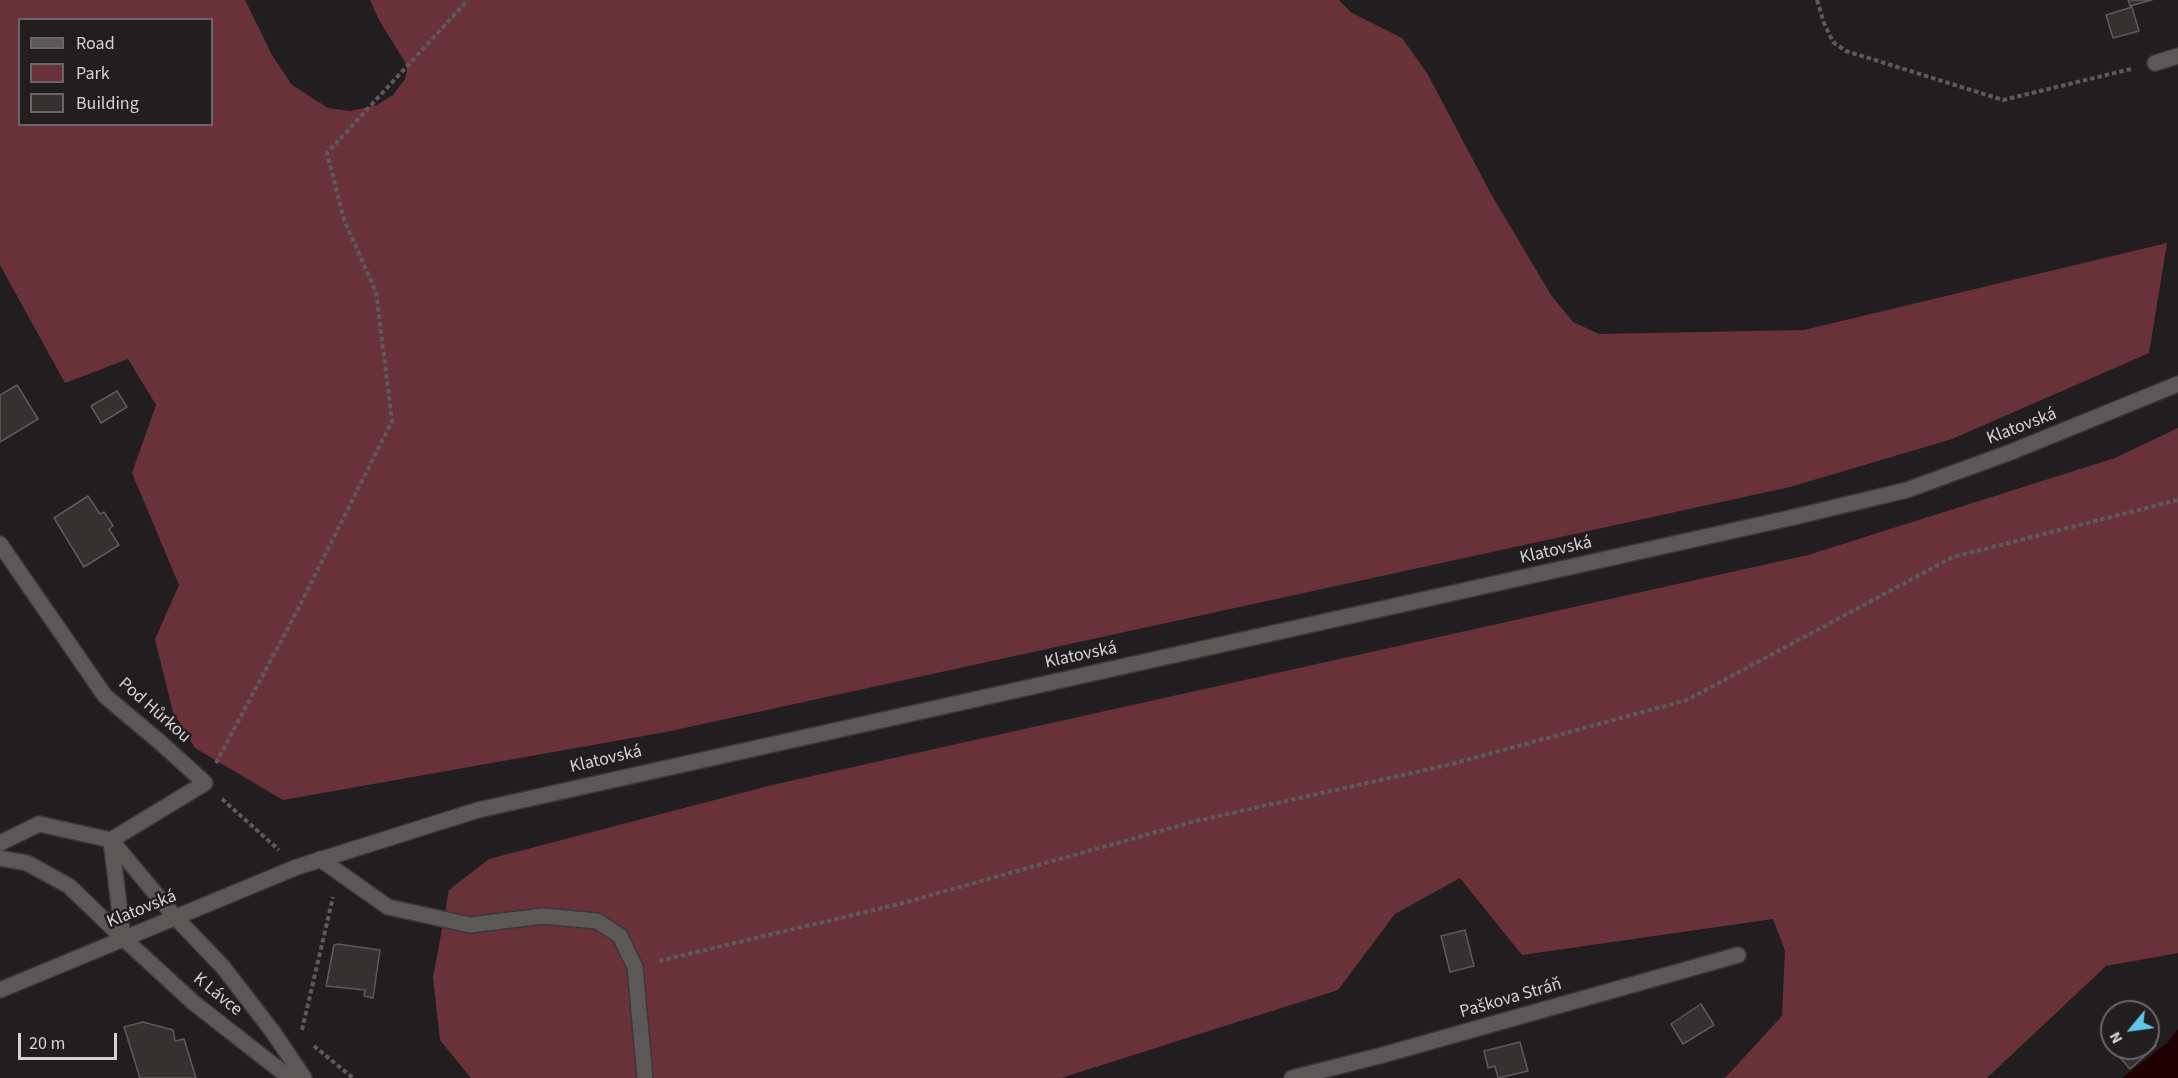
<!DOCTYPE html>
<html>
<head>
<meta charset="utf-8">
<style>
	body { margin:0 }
	#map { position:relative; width:2178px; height:1078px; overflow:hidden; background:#221e1f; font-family:"Source Sans 3",sans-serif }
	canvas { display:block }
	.legend { position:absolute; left:18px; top:18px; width:195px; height:108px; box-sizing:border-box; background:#221e1f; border:2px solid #696667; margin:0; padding:8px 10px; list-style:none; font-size:18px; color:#d4d2d2 }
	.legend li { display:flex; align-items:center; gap:12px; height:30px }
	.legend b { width:30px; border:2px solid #696667 }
	.north { position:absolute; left:2100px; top:1000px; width:60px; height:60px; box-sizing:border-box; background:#221e1f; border:2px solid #696667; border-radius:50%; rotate:241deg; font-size:16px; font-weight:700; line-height:24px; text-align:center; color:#d4d2d2 }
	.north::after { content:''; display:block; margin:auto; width:21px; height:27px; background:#5dc7e8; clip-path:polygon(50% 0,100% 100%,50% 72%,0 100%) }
	.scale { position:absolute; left:18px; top:1033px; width:99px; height:27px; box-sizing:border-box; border:3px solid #d4d2d2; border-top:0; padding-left:8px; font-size:18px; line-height:21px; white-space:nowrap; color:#d4d2d2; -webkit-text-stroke:4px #221e1f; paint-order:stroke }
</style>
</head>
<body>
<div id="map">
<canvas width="2178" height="1078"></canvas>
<ul class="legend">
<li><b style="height:8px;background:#5c5858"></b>Road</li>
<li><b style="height:16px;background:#69323a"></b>Park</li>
<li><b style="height:16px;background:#353131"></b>Building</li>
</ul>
<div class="north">N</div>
<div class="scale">20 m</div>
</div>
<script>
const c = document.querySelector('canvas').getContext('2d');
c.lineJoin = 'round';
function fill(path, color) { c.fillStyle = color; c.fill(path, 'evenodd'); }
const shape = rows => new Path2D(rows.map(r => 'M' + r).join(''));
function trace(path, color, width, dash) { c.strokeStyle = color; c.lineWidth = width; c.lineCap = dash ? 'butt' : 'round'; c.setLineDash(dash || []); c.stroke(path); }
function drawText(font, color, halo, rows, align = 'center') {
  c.font = font + ' "Source Sans 3",sans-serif'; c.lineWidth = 5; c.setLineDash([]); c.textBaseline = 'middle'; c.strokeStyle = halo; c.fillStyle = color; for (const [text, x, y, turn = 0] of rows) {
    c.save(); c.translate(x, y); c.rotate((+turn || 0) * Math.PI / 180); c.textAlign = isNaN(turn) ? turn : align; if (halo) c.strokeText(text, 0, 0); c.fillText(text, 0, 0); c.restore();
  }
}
const green = shape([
	[0,0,245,0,273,57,292,85,328,108,350,111,377,105,393,95,405,79,407,71,405,62,379,20,370,0,1339,0,1352,13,1402,38,1427,73,1491,194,1551,295,1573,322,1599,334,1804,330,2167,243,2149,353,1952,439,1790,487,666,732,283,800,195,748,173,712,155,639,179,585,132,473,156,405,128,359,65,383,0,265],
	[20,20,212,20,212,124,20,124],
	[2178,428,2178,953,2106,966,1987,1078,1725,1078,1782,1016,1785,951,1773,919,1522,955,1460,878,1395,914,1338,990,1061,1078,471,1078,440,1040,433,978,449,890,489,859,772,785,1808,555,2115,458]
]);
const water = shape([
	[2178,1029,2178,1078,2122,1078,2167,1043]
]);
const building = shape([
	[2128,0,2152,0,2130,6,2128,0],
	[2132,7,2139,31,2113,38,2106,15,2132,7],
	[17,385,38,419,0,442,0,395,17,385],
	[117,391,127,407,101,423,91,406,117,391],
	[88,496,100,514,104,512,113,526,109,529,119,545,84,567,54,518,88,496],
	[1465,930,1474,966,1450,972,1441,936,1465,930],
	[338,944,380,950,373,998,364,996,365,990,326,986,334,945,338,944],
	[1701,1004,1714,1025,1683,1044,1671,1024,1701,1004],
	[143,1022,173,1030,175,1041,184,1039,196,1078,140,1078,124,1027,143,1022],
	[2148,1036,2156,1046,2130,1069,2110,1046,2112,1045,2112,1048,2148,1048,2148,1036],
	[1520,1042,1528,1071,1498,1078,1495,1066,1488,1068,1484,1051,1520,1042]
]);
const path = shape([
	[1817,0,1824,23,1833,42,1846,51,2003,100,2131,69],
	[216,763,298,609,392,421,376,292,344,220,327,153,468,0],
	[222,799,279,850],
	[659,961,899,904,1196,821,1452,764,1687,700,1953,557,2178,500],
	[302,1030,333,897],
	[314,1046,353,1078]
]);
const service = shape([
	[0,843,39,824,111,840],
	[0,858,27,863,69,886,123,938]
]);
const minor = shape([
	[2155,63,2178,56],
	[0,544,105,696,161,743,205,783,111,840],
	[111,840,123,938,194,1003,290,1078],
	[111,840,175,917,223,967,273,1032,304,1078],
	[320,859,388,907,470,925,543,916,597,921,620,936,635,967,645,1078],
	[1292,1078,1379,1056,1738,955]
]);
const secondary = shape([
	[0,990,297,867,478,810,1790,518,1907,490,2011,452,2178,384]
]);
const streetNames = [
	["Klatovská",2022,427,-21],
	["Klatovská",1556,551,-13],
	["Klatovská",1081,656,-12],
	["Pod Hůrkou",154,711,41],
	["Klatovská",606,760,-13],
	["Klatovská",142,910,-22],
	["K Lávce",217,995,39],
	["Paškova Stráň",1511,999,-16]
];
fill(green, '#69323a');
fill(water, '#210004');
fill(building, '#353131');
trace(building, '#5e595a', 1.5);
trace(service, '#3b3839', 18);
trace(minor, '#3b3839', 18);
trace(secondary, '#3b3839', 18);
trace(path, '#5d5a5a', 4, [4.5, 3]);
trace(service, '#5c5858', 15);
trace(minor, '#5c5858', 15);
trace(secondary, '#5c5858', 15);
drawText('18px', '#d4d2d2', '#221e1f', streetNames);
</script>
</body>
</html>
